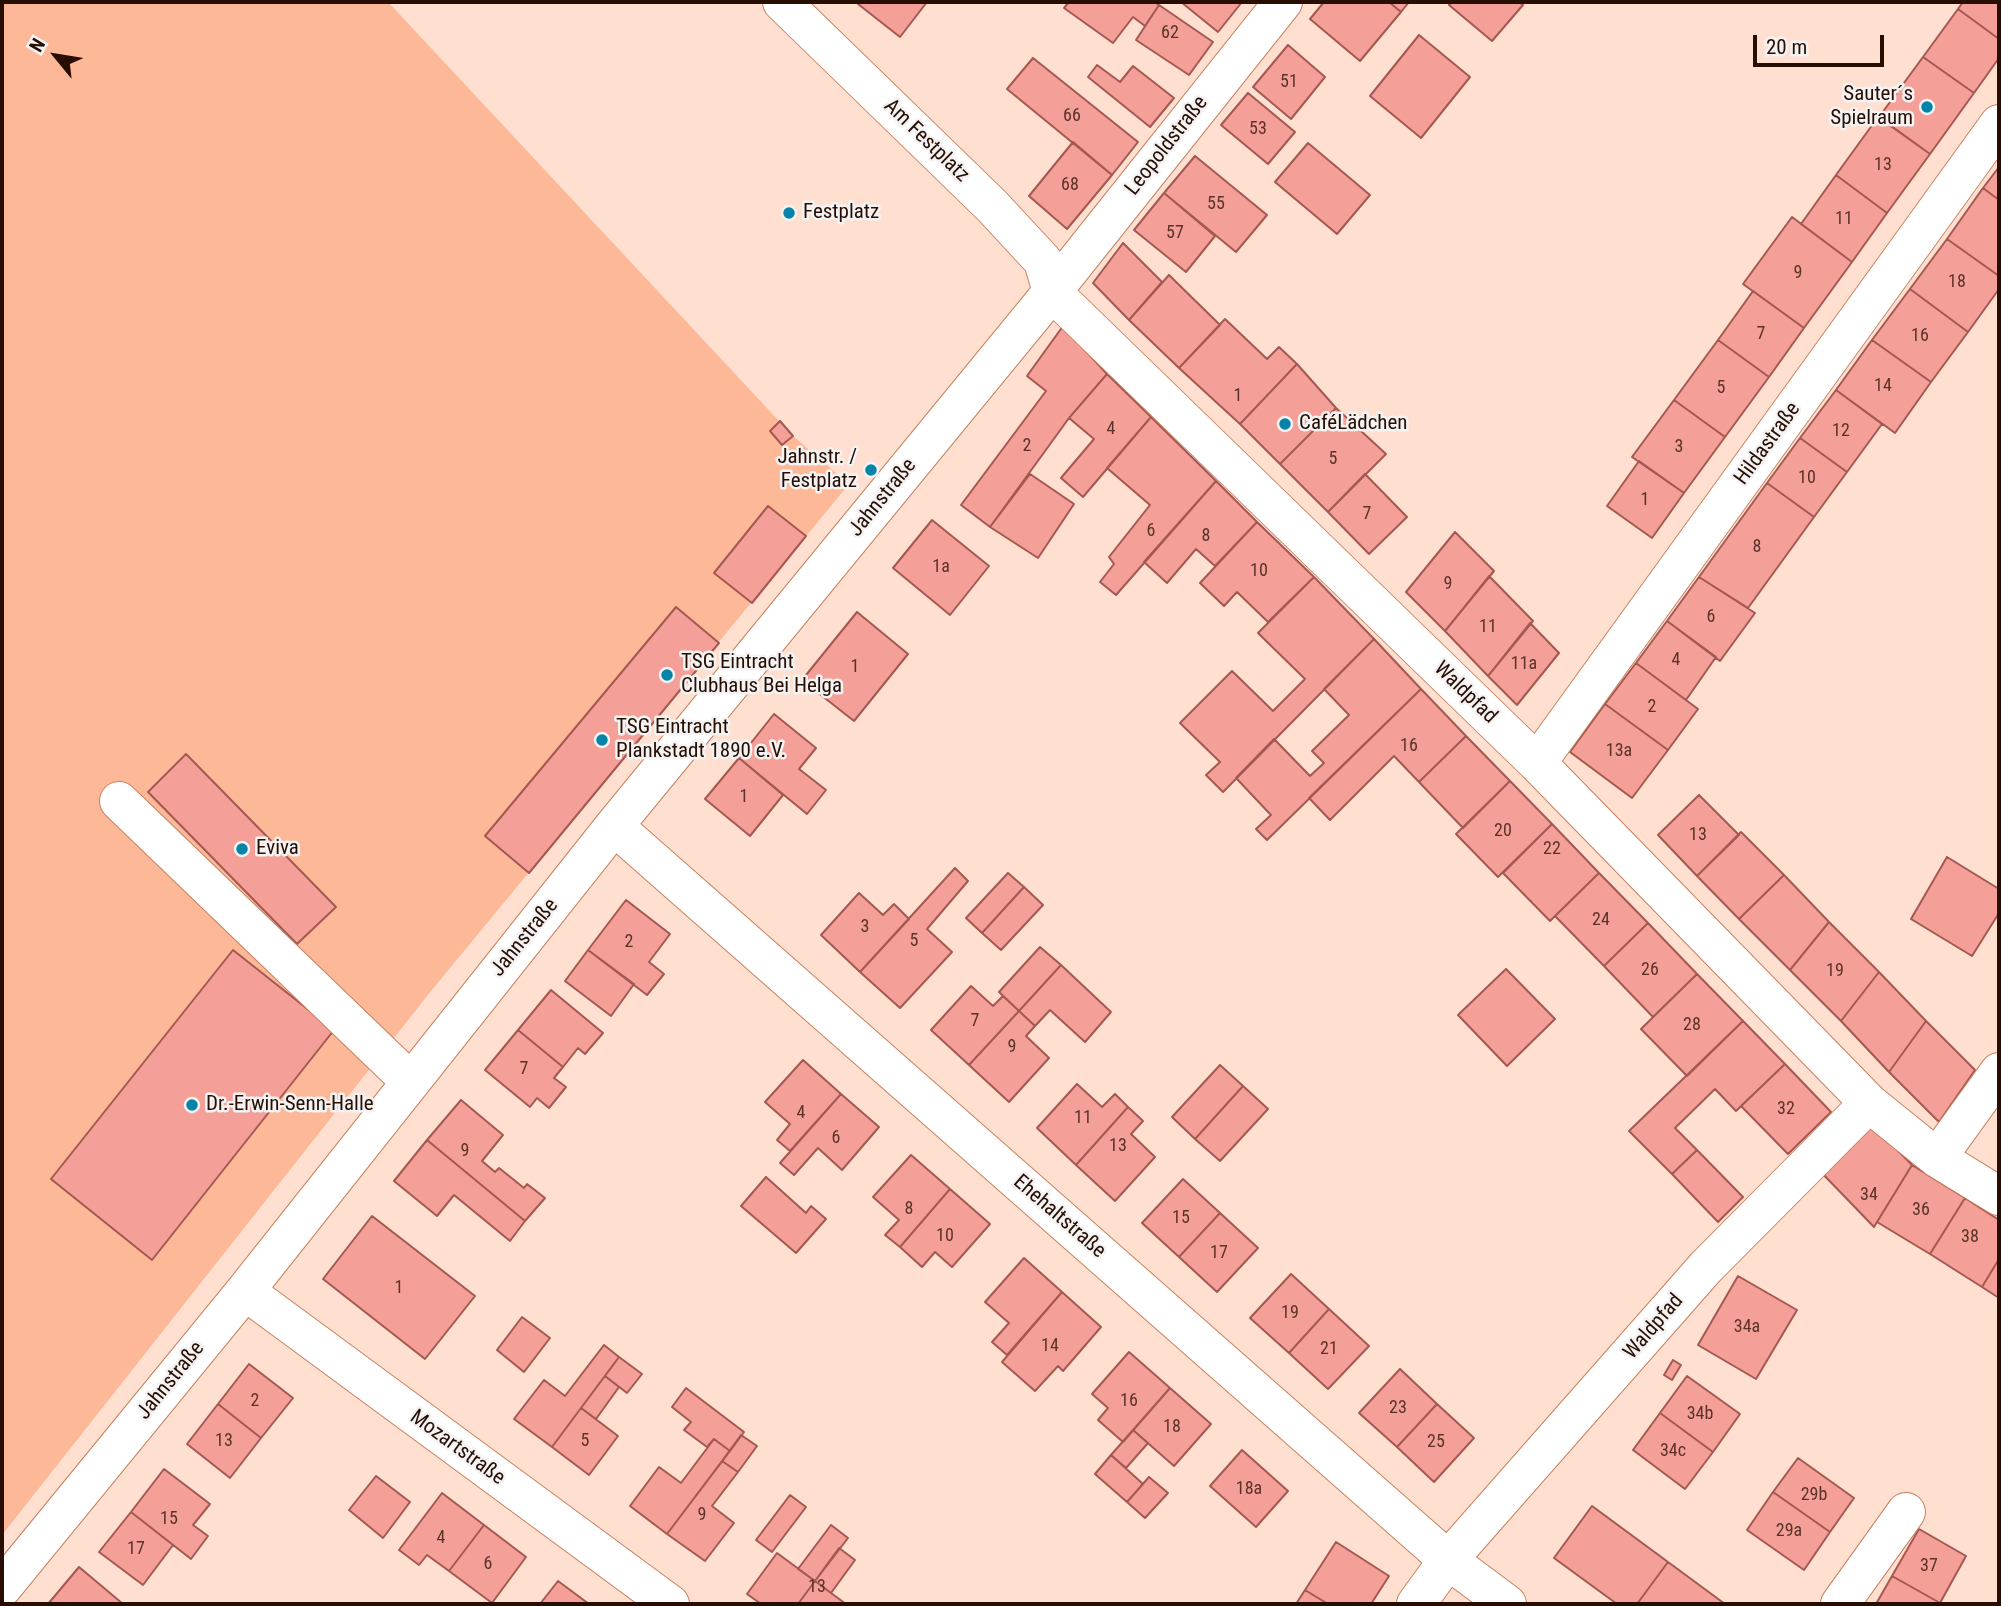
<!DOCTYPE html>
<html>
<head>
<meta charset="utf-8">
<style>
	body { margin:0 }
	#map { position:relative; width:2001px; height:1606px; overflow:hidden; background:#ffdfd0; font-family:"Roboto Condensed",sans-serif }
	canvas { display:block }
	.frame { position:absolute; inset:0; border:4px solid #280d02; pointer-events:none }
	.north { position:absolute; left:21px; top:21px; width:70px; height:70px; -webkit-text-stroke:5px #f3f3f3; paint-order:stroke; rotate:300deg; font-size:19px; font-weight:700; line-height:28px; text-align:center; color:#280d02 }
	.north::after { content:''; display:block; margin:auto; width:24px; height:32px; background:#280d02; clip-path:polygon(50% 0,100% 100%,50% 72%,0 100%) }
	.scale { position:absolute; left:1753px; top:35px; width:131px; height:32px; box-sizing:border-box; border:4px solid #280d02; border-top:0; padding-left:9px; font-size:21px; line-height:24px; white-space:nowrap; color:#280d02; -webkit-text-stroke:5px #f3f3f3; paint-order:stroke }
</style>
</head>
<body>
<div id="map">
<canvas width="2001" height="1606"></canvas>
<div class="frame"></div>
<div class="north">N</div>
<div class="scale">20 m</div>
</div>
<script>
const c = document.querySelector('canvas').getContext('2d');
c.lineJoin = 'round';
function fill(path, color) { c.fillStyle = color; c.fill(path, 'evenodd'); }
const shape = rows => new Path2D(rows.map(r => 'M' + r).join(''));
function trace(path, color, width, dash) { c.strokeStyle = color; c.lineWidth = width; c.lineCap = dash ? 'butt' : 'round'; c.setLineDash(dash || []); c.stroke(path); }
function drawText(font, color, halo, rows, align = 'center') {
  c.font = font + ' "Roboto Condensed",sans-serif'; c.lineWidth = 5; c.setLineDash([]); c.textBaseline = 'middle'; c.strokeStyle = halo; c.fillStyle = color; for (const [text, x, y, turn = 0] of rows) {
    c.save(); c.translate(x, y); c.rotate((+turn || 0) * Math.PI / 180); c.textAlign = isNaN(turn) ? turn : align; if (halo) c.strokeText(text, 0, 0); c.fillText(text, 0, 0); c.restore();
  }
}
const green = shape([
	[2,2,388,2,793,436,849,484,431,991,2,1535]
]);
const building = shape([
	[860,2,927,2,900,37,858,4,860,2],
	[1069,2,1155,2,1159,5,1145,26,1133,17,1113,43,1064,8,1069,2],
	[1181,2,1242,2,1218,32,1181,2],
	[1324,2,1389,2,1401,12,1360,61,1310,19,1324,2],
	[1389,2,1409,2,1401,12,1389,2],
	[1452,2,1519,2,1523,5,1492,41,1449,5,1452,2],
	[1963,2,1999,2,1999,39,1958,9,1963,2],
	[1159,5,1213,42,1189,75,1136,40,1159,5],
	[1958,9,1999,39,1999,58,1974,93,1923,57,1958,9],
	[1419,35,1470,77,1421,138,1370,96,1419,35],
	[1288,45,1325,77,1291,119,1253,87,1288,45],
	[1923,57,1974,93,1930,154,1879,117,1923,57],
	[1033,58,1138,142,1112,175,1007,89,1033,58],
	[1097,65,1120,82,1133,66,1174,98,1150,127,1088,77,1097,65],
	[1248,93,1295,132,1268,164,1221,125,1248,93],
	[1878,117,1930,154,1887,213,1836,175,1878,117],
	[1073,142,1112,175,1067,229,1029,196,1073,142],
	[1308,143,1370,195,1337,234,1275,182,1308,143],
	[1195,156,1267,215,1236,252,1164,193,1195,156],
	[1999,167,1999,200,1983,188,1999,167],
	[1836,175,1887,213,1852,262,1801,224,1836,175],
	[1983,188,1999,200,1999,276,1947,239,1983,188],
	[1164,193,1215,236,1186,272,1134,230,1164,193],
	[1792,217,1852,262,1804,328,1743,284,1792,217],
	[1947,239,1999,276,1999,289,1968,332,1910,289,1947,239],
	[1123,243,1162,282,1129,320,1093,283,1123,243],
	[1169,275,1220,325,1179,368,1129,320,1169,275],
	[1910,289,1968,332,1931,382,1872,340,1910,289],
	[1753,291,1804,328,1769,377,1718,340,1753,291],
	[1225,319,1267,359,1279,347,1297,364,1240,424,1179,368,1225,319],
	[1063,326,1107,374,1069,418,990,527,961,505,1046,391,1027,376,1063,326],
	[1718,340,1769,377,1725,437,1674,400,1718,340],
	[1872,340,1931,382,1895,433,1836,390,1872,340],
	[1297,364,1336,408,1280,464,1240,424,1297,364],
	[1107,374,1151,417,1083,497,1061,478,1094,439,1069,418,1107,374],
	[1836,390,1882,424,1847,472,1800,438,1836,390],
	[1674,400,1725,437,1684,493,1632,457,1674,400],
	[1336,408,1386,454,1328,512,1280,464,1336,408],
	[1151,417,1216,481,1116,595,1100,582,1114,564,1109,557,1150,505,1107,468,1151,417],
	[780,421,793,436,782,445,770,431,780,421],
	[1800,438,1847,472,1814,517,1767,483,1800,438],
	[1639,461,1684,493,1652,538,1607,506,1639,461],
	[1030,474,1074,504,1038,558,990,527,1030,474],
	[1365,474,1407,517,1369,554,1328,512,1365,474],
	[1216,481,1257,522,1215,566,1196,549,1167,583,1144,562,1216,481],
	[1767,483,1814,517,1748,608,1699,577,1767,483],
	[768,506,806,536,752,603,714,573,768,506],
	[932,520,989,566,950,615,893,568,932,520],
	[1257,522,1314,577,1268,622,1237,592,1224,606,1200,583,1257,522],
	[1455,532,1494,571,1445,631,1406,592,1455,532],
	[1489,576,1533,621,1488,676,1445,631,1489,576],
	[1314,577,1374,639,1223,792,1206,775,1220,762,1180,723,1232,671,1273,711,1305,679,1258,633,1314,577],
	[1699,577,1755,613,1720,661,1667,621,1699,577],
	[676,607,719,643,529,873,485,836,676,607],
	[857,612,908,654,854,721,802,680,857,612],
	[1667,621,1716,657,1686,700,1636,663,1667,621],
	[1530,623,1559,653,1517,705,1488,676,1530,623],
	[1374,639,1421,689,1267,840,1256,829,1271,815,1236,778,1274,739,1310,776,1324,763,1312,751,1349,715,1324,689,1374,639],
	[1636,663,1698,709,1668,750,1605,704,1636,663],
	[1421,689,1466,736,1419,782,1394,756,1330,820,1309,798,1421,689],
	[1605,704,1668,750,1632,798,1570,752,1605,704],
	[774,714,816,748,799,769,826,790,807,814,739,758,774,714],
	[1466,736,1510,781,1463,828,1419,782,1466,736],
	[186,754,336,907,297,944,148,792,186,754],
	[739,758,783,795,750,836,705,799,739,758],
	[1510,781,1552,824,1498,877,1456,834,1510,781],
	[1699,795,1739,835,1697,876,1658,835,1699,795],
	[1552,824,1599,873,1550,921,1503,873,1552,824],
	[1741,832,1784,875,1739,919,1697,876,1741,832],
	[1947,857,1999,889,1999,913,1972,956,1911,919,1947,857],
	[955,868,968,881,927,929,952,952,900,1008,860,972,955,868],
	[1008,873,1024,887,982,933,966,918,1008,873],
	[1599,873,1648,923,1604,966,1555,916,1599,873],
	[1784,875,1829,922,1790,970,1739,919,1784,875],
	[1024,887,1043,905,1001,950,982,933,1024,887],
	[859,893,883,915,894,904,909,919,860,972,821,935,859,893],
	[626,900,670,934,649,962,664,974,647,995,588,950,626,900],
	[1829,922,1879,972,1841,1021,1790,970,1829,922],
	[1648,923,1697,974,1653,1017,1604,966,1648,923],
	[1040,947,1061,965,1019,1011,999,992,1040,947],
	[233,950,334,1030,152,1260,51,1179,233,950],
	[588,950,634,984,611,1016,565,981,588,950],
	[1061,965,1111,1012,1085,1042,1050,1010,1035,1026,1019,1011,1061,965],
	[1506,969,1555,1019,1507,1066,1458,1015,1506,969],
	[1879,972,1926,1021,1889,1072,1841,1021,1879,972],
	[1697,974,1743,1021,1687,1076,1641,1029,1697,974],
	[971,986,993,1006,1003,996,1019,1011,969,1065,931,1030,971,986],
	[551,990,603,1033,585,1054,578,1048,563,1067,518,1030,551,990],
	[1019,1011,1035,1026,1026,1036,1049,1058,1009,1102,969,1065,1019,1011],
	[1743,1021,1785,1064,1736,1111,1715,1089,1675,1128,1697,1150,1672,1174,1629,1131,1743,1021],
	[1926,1021,1975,1070,1939,1122,1889,1072,1926,1021],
	[518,1030,563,1067,554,1078,566,1087,549,1108,537,1098,530,1107,485,1070,518,1030],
	[803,1060,841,1094,790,1151,777,1140,790,1124,765,1102,803,1060],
	[1785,1064,1831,1112,1788,1154,1741,1106,1785,1064],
	[1220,1065,1243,1086,1195,1139,1172,1117,1220,1065],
	[1077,1084,1102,1107,1115,1094,1128,1107,1076,1165,1037,1128,1077,1084],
	[1243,1086,1268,1109,1220,1161,1195,1139,1243,1086],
	[841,1094,879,1127,842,1170,818,1148,794,1175,780,1163,841,1094],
	[461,1100,503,1135,482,1161,495,1172,499,1168,524,1188,527,1184,545,1198,525,1221,427,1140,461,1100],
	[1128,1107,1143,1121,1131,1134,1155,1157,1115,1201,1076,1165,1128,1107],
	[1868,1120,1912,1165,1874,1227,1818,1169,1868,1120],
	[427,1140,525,1221,510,1241,454,1195,437,1216,394,1181,427,1140],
	[1697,1150,1743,1197,1718,1222,1672,1174,1697,1150],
	[911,1155,950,1189,900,1247,885,1235,899,1220,873,1197,911,1155],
	[1912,1165,1965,1198,1930,1254,1877,1222,1912,1165],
	[766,1177,806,1213,811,1206,826,1219,796,1253,741,1206,766,1177],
	[1183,1179,1220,1213,1179,1257,1142,1223,1183,1179],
	[950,1189,990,1224,952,1267,935,1252,922,1267,900,1247,950,1189],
	[1965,1198,1999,1220,1999,1259,1982,1287,1930,1254,1965,1198],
	[1220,1213,1258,1248,1217,1292,1179,1257,1220,1213],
	[372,1216,475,1296,425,1359,323,1279,372,1216],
	[1024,1258,1062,1292,1007,1355,992,1342,1009,1323,985,1302,1024,1258],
	[1999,1259,1999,1298,1982,1287,1999,1259],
	[1291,1274,1329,1309,1289,1353,1250,1318,1291,1274],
	[1738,1276,1797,1310,1756,1379,1698,1345,1738,1276],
	[1062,1292,1101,1327,1063,1371,1058,1366,1035,1391,1002,1362,1062,1292],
	[1329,1309,1369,1346,1328,1389,1289,1353,1329,1309],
	[522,1317,550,1338,524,1372,497,1350,522,1317],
	[604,1345,619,1357,552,1447,514,1419,544,1380,565,1396,604,1345],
	[1129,1352,1170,1388,1123,1442,1098,1420,1108,1408,1092,1394,1129,1352],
	[619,1357,642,1374,627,1393,605,1376,619,1357],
	[1673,1360,1681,1365,1672,1380,1664,1375,1673,1360],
	[249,1364,293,1398,261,1438,218,1404,249,1364],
	[1400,1369,1437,1404,1397,1447,1359,1413,1400,1369],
	[605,1376,619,1387,596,1419,581,1408,605,1376],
	[1687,1376,1740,1414,1713,1452,1660,1413,1687,1376],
	[686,1388,744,1432,730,1451,714,1439,707,1447,684,1430,691,1422,672,1407,686,1388],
	[1170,1388,1211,1424,1174,1466,1133,1430,1170,1388],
	[218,1404,261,1438,230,1478,187,1444,218,1404],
	[1437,1404,1474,1438,1434,1482,1397,1447,1437,1404],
	[581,1408,618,1436,589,1475,552,1447,581,1408],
	[1660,1413,1713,1452,1685,1489,1633,1450,1660,1413],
	[1133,1430,1148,1443,1126,1468,1111,1455,1133,1430],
	[741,1435,757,1446,738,1472,722,1461,741,1435],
	[714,1439,730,1451,667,1534,630,1506,659,1467,681,1483,714,1439],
	[1242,1450,1288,1491,1256,1527,1210,1486,1242,1450],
	[1111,1455,1143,1484,1127,1502,1095,1474,1111,1455],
	[1798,1458,1854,1498,1830,1532,1773,1492,1798,1458],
	[722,1461,738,1472,712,1506,734,1523,705,1561,667,1534,722,1461],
	[164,1469,210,1504,193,1525,208,1536,191,1559,131,1512,164,1469],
	[376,1476,410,1502,383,1538,349,1510,376,1476],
	[1149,1477,1168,1493,1145,1518,1127,1502,1149,1477],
	[1773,1492,1830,1532,1804,1570,1747,1530,1773,1492],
	[442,1493,484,1525,449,1571,427,1555,419,1565,399,1550,442,1493],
	[790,1495,806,1507,772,1552,756,1540,790,1495],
	[1592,1506,1668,1562,1637,1604,1617,1604,1554,1558,1592,1506],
	[131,1512,173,1545,143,1585,99,1552,131,1512],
	[484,1525,526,1557,492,1603,449,1571,484,1525],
	[831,1525,848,1538,815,1581,798,1569,831,1525],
	[1919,1529,1966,1556,1940,1603,1892,1576,1919,1529],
	[1336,1542,1389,1576,1371,1604,1328,1604,1305,1590,1336,1542],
	[839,1548,855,1560,831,1593,815,1581,839,1548],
	[777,1553,815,1581,798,1604,761,1604,747,1594,777,1553],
	[1668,1562,1725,1604,1637,1604,1668,1562],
	[79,1567,123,1604,48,1604,79,1567],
	[1892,1576,1940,1603,1939,1604,1876,1604,1892,1576],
	[558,1581,589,1604,540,1604,558,1581],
	[815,1581,831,1593,846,1604,798,1604,815,1581],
	[1305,1590,1328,1604,1296,1604,1305,1590]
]);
const minor = shape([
	[782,2,992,206,1043,261,1052,292,1537,763,1869,1103,1937,1158,1999,1196],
	[1537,763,1999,124],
	[119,801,411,1082],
	[614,826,1448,1560,1507,1604],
	[1937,1158,1999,1072],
	[245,1291,670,1604],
	[2,1588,245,1291,614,826,1052,292,1283,2],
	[1416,1604,1448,1560,1706,1267,1869,1103],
	[1840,1604,1906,1512]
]);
const markers = [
	[1927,107,7,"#0684a8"],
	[789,213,7,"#0684a8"],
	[1285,424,7,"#0684a8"],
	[871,470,7,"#0684a8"],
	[667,675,7,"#0684a8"],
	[602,740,7,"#0684a8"],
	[242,849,7,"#0684a8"],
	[192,1105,7,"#0684a8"]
];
const numberNames = [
	["62",1170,33],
	["51",1289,82],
	["66",1072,116],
	["53",1258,129],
	["13",1883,165],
	["68",1070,185],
	["55",1216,204],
	["11",1844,219],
	["57",1175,233],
	["9",1798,273],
	["18",1957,282],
	["7",1761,334],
	["16",1920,336],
	["14",1883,386],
	["5",1721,388],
	["1",1238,396],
	["4",1111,429],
	["12",1841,431],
	["2",1027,446],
	["3",1679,447],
	["5",1333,459],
	["10",1807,478],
	["1",1645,500],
	["7",1367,514],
	["6",1151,531],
	["8",1206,536],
	["8",1757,547],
	["1a",941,567],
	["10",1259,571],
	["9",1448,584],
	["6",1711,617],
	["11",1488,627],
	["4",1676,660],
	["11a",1524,664],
	["1",855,667],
	["2",1652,707],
	["16",1409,746],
	["13a",1619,751],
	["1",744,797],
	["20",1503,831],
	["13",1698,835],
	["22",1552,849],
	["24",1601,920],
	["3",865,927],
	["5",914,941],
	["2",629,942],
	["26",1650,970],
	["19",1835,971],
	["7",975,1021],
	["28",1692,1025],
	["9",1012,1047],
	["7",524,1069],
	["32",1786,1109],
	["4",801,1113],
	["11",1083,1118],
	["6",836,1138],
	["13",1118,1146],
	["9",465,1151],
	["34",1869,1195],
	["8",909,1209],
	["36",1921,1210],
	["15",1181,1218],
	["10",945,1236],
	["38",1970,1237],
	["17",1219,1253],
	["1",399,1288],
	["19",1290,1313],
	["34a",1747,1327],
	["14",1050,1346],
	["21",1329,1349],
	["2",255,1401],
	["16",1129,1401],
	["23",1398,1408],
	["34b",1700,1414],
	["18",1172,1427],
	["13",224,1441],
	["5",585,1441],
	["25",1436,1442],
	["34c",1673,1451],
	["18a",1249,1489],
	["29b",1814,1495],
	["9",702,1515],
	["15",169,1519],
	["29a",1789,1531],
	["4",441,1538],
	["17",136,1549],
	["6",488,1564],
	["37",1929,1566],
	["13",817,1587]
];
const poiNames = [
	["Sauter´s",1913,95,"right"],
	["Spielraum",1913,119,"right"],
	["Festplatz",803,213],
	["CaféLädchen",1299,424],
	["Jahnstr. /",857,458,"right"],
	["Festplatz",857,482,"right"],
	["TSG Eintracht",681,663],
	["Clubhaus Bei Helga",681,687],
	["TSG Eintracht",616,728],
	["Plankstadt 1890 e.V.",616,752],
	["Eviva",256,849],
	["Dr.-Erwin-Senn-Halle",206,1105]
];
const streetNames = [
	["Am Festplatz",926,141,44],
	["Leopoldstraße",1167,146,-52],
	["Hildastraße",1768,444,-54],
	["Jahnstraße",883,498,-51],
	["Waldpfad",1465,693,44],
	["Jahnstraße",525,938,-51],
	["Ehehaltstraße",1059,1217,41],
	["Waldpfad",1654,1327,-49],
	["Jahnstraße",171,1381,-51],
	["Mozartstraße",457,1448,36]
];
fill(green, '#fdb898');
fill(building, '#f4a098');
trace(building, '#a55852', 2);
trace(minor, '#c9805e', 40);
trace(minor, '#fff', 38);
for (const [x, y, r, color] of markers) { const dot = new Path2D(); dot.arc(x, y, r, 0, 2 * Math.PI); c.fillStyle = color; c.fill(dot); trace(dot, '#f3f3f3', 2.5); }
drawText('18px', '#5b3228', null, numberNames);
drawText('21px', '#280d02', '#f3f3f3', poiNames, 'left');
drawText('21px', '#280d02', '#f3f3f3', streetNames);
</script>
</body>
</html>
